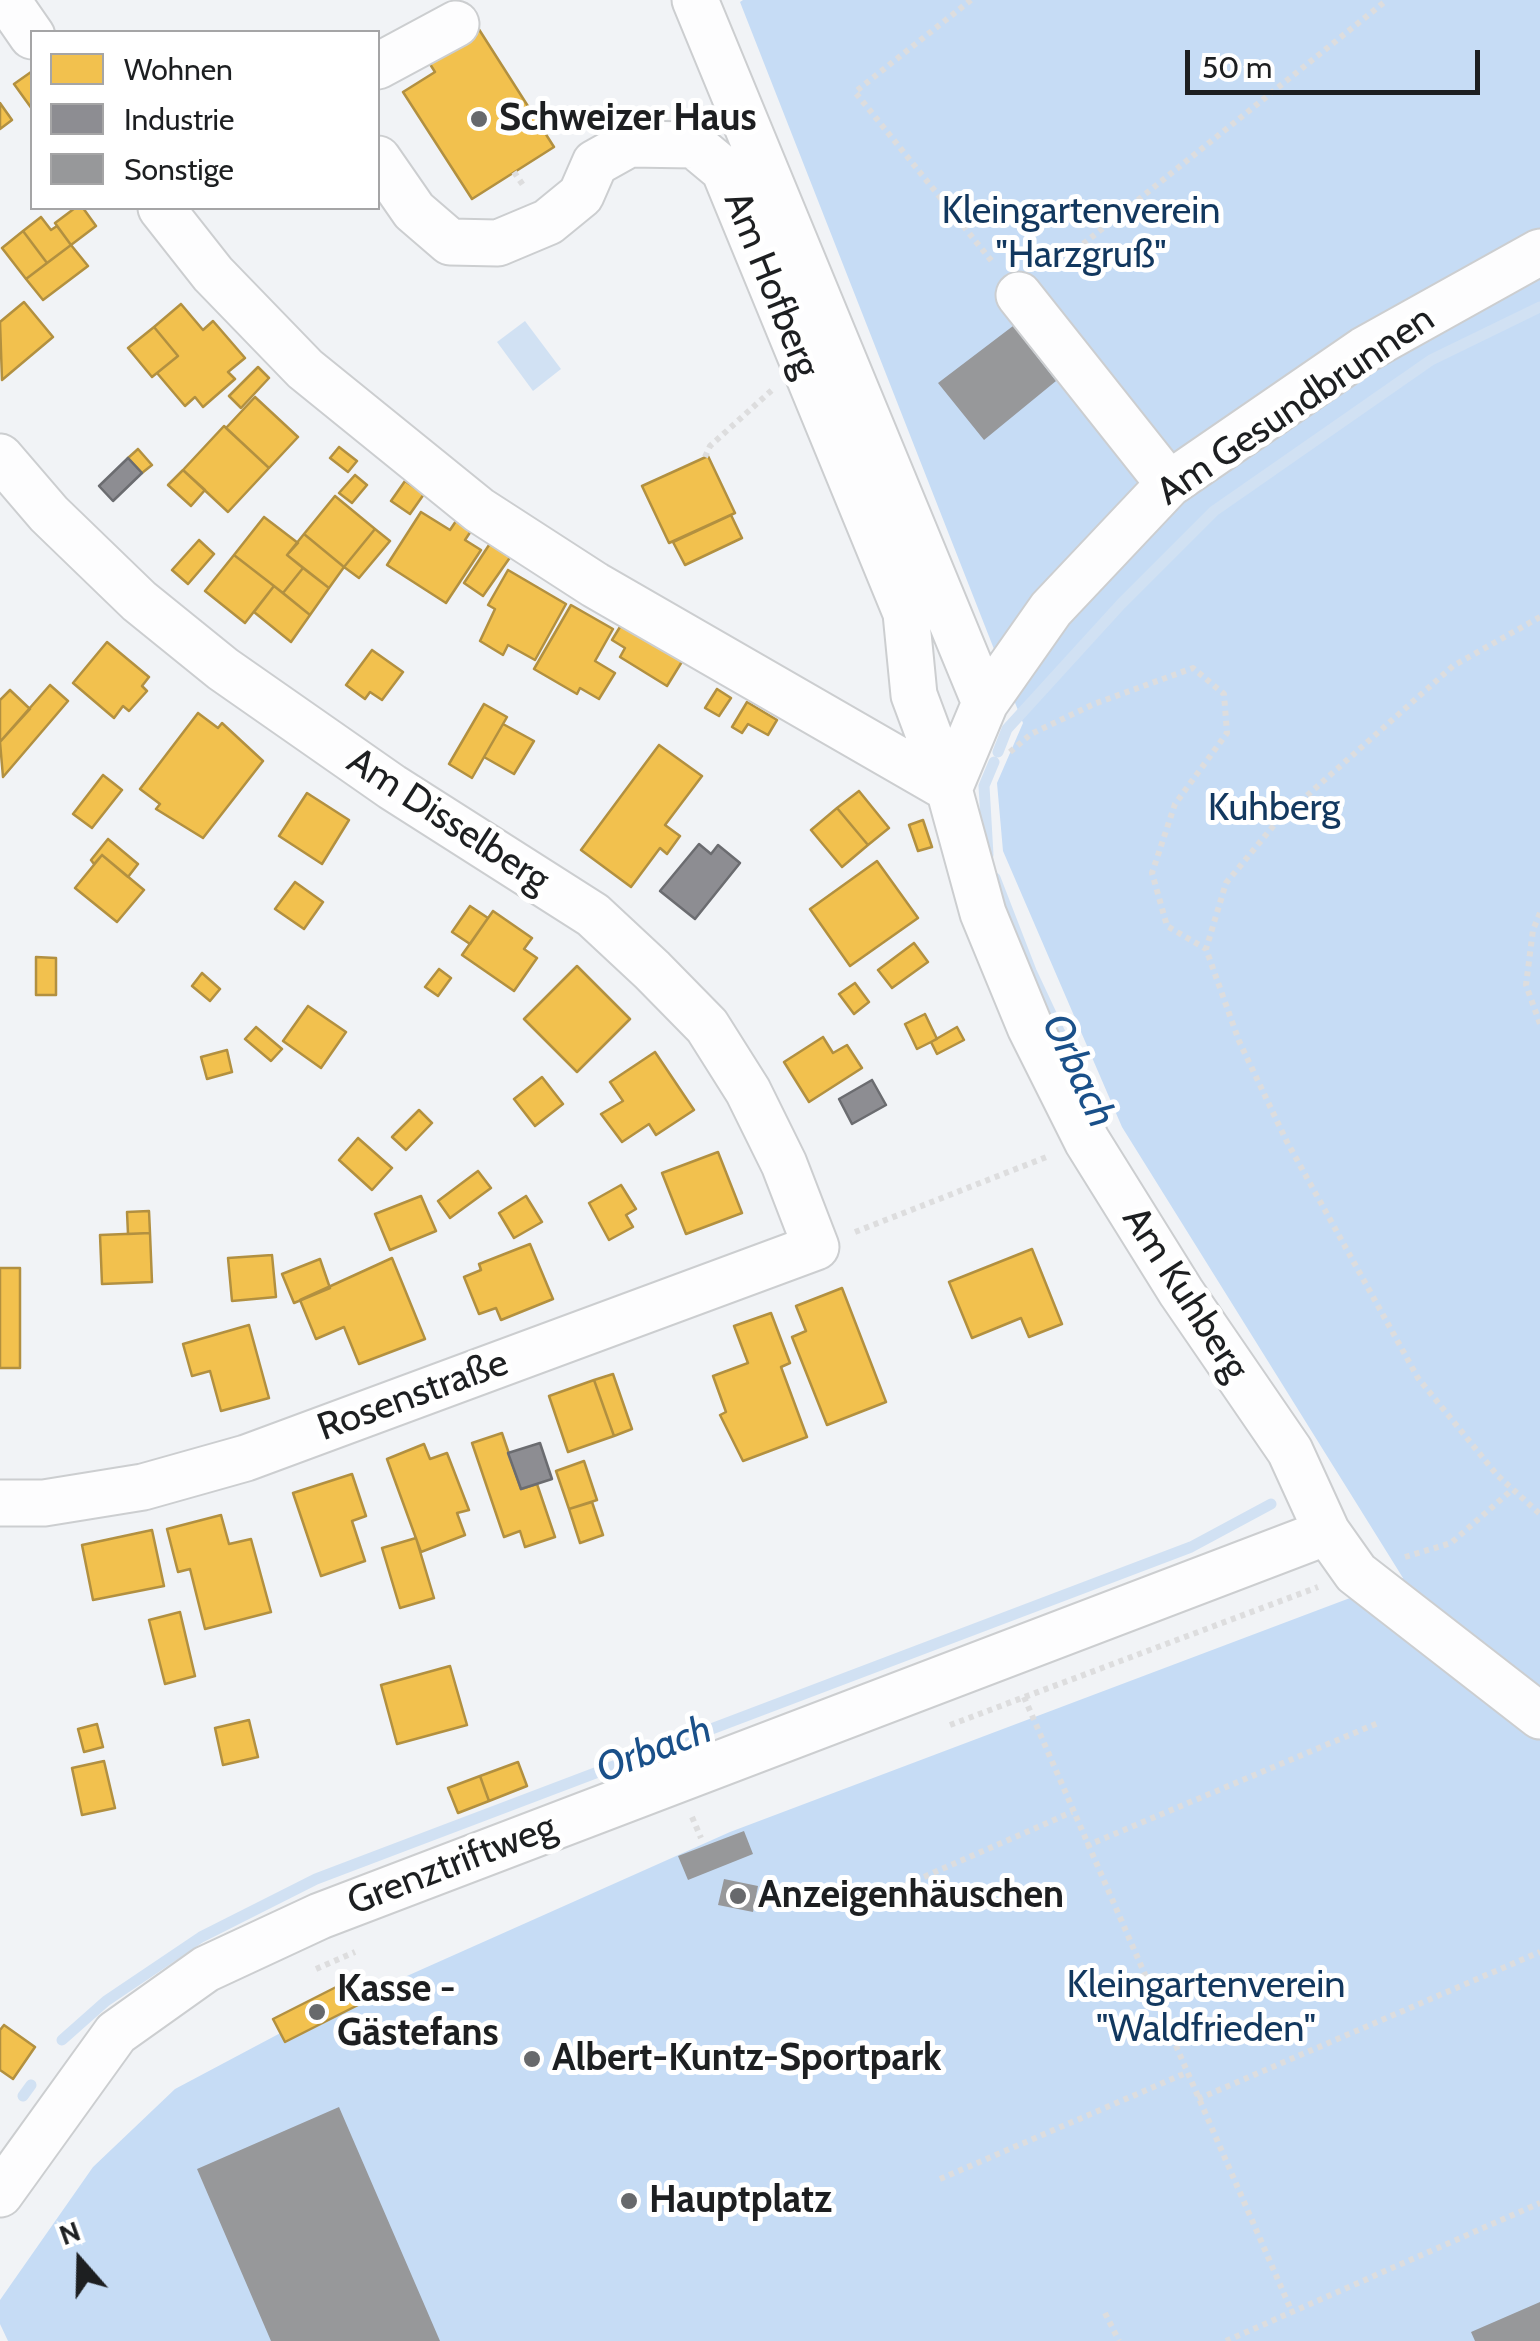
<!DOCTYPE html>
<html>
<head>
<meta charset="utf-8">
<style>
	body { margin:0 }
	#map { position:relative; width:1540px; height:2341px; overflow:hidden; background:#f1f3f6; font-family:Cabin,sans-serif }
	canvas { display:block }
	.legend { position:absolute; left:30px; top:30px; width:350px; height:180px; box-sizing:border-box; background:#fff; border:2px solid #a5a5a6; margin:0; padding:12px 18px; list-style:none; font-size:30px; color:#1d1f21 }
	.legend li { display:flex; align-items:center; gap:20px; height:50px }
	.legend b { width:50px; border:2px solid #a5a5a6 }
	.north { position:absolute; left:30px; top:2211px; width:100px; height:100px; -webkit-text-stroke:8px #fff; paint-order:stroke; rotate:340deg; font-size:28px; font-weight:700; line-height:40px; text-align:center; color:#1d1f21 }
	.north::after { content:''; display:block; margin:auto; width:35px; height:45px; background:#1d1f21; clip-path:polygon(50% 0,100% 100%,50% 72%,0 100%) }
	.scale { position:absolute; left:1185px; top:50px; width:295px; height:45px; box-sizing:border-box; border:5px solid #1d1f21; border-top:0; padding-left:12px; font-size:30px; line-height:35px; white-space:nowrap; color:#1d1f21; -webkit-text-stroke:8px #fff; paint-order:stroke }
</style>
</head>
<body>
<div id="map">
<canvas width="1540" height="2341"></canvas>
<ul class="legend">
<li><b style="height:28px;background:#f2c14e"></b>Wohnen</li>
<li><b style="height:28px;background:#8d8d92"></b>Industrie</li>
<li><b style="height:28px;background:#97989a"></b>Sonstige</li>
</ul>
<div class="north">N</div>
<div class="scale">50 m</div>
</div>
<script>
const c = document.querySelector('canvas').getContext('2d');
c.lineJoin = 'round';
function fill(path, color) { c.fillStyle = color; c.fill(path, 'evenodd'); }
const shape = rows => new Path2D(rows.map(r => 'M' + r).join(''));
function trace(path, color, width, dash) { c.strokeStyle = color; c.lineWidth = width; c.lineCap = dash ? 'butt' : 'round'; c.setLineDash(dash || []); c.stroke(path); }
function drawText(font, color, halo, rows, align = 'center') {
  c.font = font + ' Cabin,sans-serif'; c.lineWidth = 10; c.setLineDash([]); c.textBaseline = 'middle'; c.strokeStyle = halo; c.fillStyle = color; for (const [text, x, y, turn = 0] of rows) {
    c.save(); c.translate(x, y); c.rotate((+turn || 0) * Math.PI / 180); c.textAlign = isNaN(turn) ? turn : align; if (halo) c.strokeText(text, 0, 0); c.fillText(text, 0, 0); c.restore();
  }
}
const green = shape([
	[743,0,1540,0,1540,2341,8,2341,0,2324,0,2300,93,2167,175,2089,288,2029,730,1832,1403,1578,1122,1127,1003,851,997,783,1023,723,740,2]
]);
const water = shape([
	[525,321,561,369,533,391,497,342]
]);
const homes = shape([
	[473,20,554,147,472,199,403,92,435,72,423,53,473,20],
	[31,72,32,74,32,109,14,84,31,72],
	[0,103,12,120,0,129,0,103],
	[75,208,83,208,96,226,71,245,55,223,75,208],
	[41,217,51,230,57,226,71,245,47,263,23,231,41,217],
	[23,231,47,263,26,279,2,248,23,231],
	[71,245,88,266,43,300,26,279,71,245],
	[24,302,53,337,2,380,0,322,24,302],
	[181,304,203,330,213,321,245,358,228,372,235,379,203,407,195,397,185,406,157,373,178,356,154,327,181,304],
	[154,327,178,356,152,377,128,348,154,327],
	[258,367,269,378,241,408,229,396,258,367],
	[255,397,298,437,269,468,226,428,255,397],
	[224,426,269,468,228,512,183,470,224,426],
	[339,447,357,461,348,472,330,458,339,447],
	[138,449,152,465,142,473,128,458,138,449],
	[708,456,735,513,669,543,642,486,708,456],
	[183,470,205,490,191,506,168,485,183,470],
	[355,475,367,485,352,503,339,493,355,475],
	[405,481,424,494,410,514,391,501,405,481],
	[335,496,375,529,344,567,304,534,335,496],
	[421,512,450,530,456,521,471,531,465,540,481,550,446,603,387,565,421,512],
	[731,515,742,538,685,565,673,542,731,515],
	[264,517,298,543,287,555,303,568,283,593,234,555,264,517],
	[375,529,390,541,359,578,344,567,375,529],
	[304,534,344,567,329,588,287,555,304,534],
	[199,540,214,554,188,584,172,570,199,540],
	[491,542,511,556,483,596,464,583,491,542],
	[234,555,274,586,245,623,205,591,234,555],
	[303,568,329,588,310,615,283,593,303,568],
	[508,570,566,604,535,660,508,645,503,655,480,641,495,609,488,605,508,570],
	[274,586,310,615,291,642,254,612,274,586],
	[571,605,613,629,595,661,615,673,599,699,580,688,577,694,534,669,571,605],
	[623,622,683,660,667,686,620,657,625,648,612,640,623,622],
	[107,642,149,677,142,686,147,691,129,711,123,706,114,718,73,683,107,642],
	[372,650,403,672,382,700,370,692,365,699,346,685,372,650],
	[50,685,68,701,3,777,0,742,50,685],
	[717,689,731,698,719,716,705,708,717,689],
	[10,690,30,709,0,742,0,700,10,690],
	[747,702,777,720,768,735,748,724,742,733,732,727,747,702],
	[484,704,507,717,472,778,449,764,484,704],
	[198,713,218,728,222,723,263,761,203,838,156,809,160,804,140,789,198,713],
	[503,724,534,741,514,774,484,757,503,724],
	[659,745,702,776,665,825,680,836,667,854,660,848,631,887,581,850,659,745],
	[103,775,122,790,92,828,73,814,103,775],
	[859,791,889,828,868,845,837,808,859,791],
	[307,793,349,820,322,864,279,836,307,793],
	[837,808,868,845,842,867,811,830,837,808],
	[923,820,932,847,918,851,909,825,923,820],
	[108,839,138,864,128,877,102,855,94,864,91,860,108,839],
	[102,855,144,890,117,922,75,888,102,855],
	[877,861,918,918,850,966,810,909,877,861],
	[295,882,323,902,304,929,275,909,295,882],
	[470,906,488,918,470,944,452,932,470,906],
	[493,911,532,938,524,949,537,958,514,991,462,955,493,911],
	[914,943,928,962,892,988,878,970,914,943],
	[36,957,56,958,56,995,36,995,36,957],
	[577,966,630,1019,577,1072,524,1019,577,966],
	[439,969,451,978,438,996,425,987,439,969],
	[202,973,220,989,210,1001,192,986,202,973],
	[855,983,869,1002,854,1014,839,994,855,983],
	[308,1006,346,1032,321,1068,283,1041,308,1006],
	[925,1014,937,1039,917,1049,905,1024,925,1014],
	[256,1027,282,1049,271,1061,245,1039,256,1027],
	[957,1027,964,1040,937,1054,931,1042,957,1027],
	[823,1037,833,1053,847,1045,862,1068,809,1102,784,1062,823,1037],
	[227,1050,232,1072,207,1079,201,1057,227,1050],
	[655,1052,694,1110,656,1135,649,1124,622,1142,601,1114,623,1101,610,1082,655,1052],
	[542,1077,563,1104,535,1126,514,1099,542,1077],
	[419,1110,432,1123,406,1150,392,1137,419,1110],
	[358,1138,392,1168,372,1190,339,1160,358,1138],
	[718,1152,742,1213,686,1234,662,1173,718,1152],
	[478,1171,491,1188,450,1218,438,1201,478,1171],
	[621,1185,636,1209,626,1215,633,1227,609,1240,589,1203,621,1185],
	[421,1196,436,1231,390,1250,375,1214,421,1196],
	[526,1196,542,1222,514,1238,499,1213,526,1196],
	[149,1211,150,1233,128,1234,127,1212,149,1211],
	[150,1233,152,1282,102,1284,100,1235,150,1233],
	[530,1244,553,1299,501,1320,496,1308,479,1314,464,1277,481,1270,479,1264,530,1244],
	[1032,1249,1062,1324,1029,1337,1021,1318,972,1338,949,1282,1032,1249],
	[272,1255,276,1297,232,1301,228,1258,272,1255],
	[392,1258,425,1339,359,1364,344,1327,316,1339,300,1300,392,1258],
	[320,1259,330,1288,294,1303,282,1274,320,1259],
	[0,1268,20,1268,20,1368,0,1368,0,1268],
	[842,1288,886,1402,827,1425,792,1337,806,1331,796,1306,842,1288],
	[771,1313,790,1363,781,1367,807,1437,743,1461,720,1415,726,1412,713,1376,748,1363,734,1326,771,1313],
	[249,1325,269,1398,221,1411,210,1371,192,1376,183,1344,249,1325],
	[613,1374,632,1429,614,1436,594,1380,613,1374],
	[594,1380,614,1436,568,1452,549,1396,594,1380],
	[502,1433,521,1489,537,1484,555,1537,525,1547,520,1531,504,1537,472,1443,502,1433],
	[424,1444,430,1459,447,1453,469,1510,457,1513,465,1535,421,1552,387,1459,424,1444],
	[584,1461,597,1500,569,1509,556,1471,584,1461],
	[352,1474,366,1516,352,1521,365,1561,321,1576,293,1493,352,1474],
	[592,1502,603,1535,580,1543,569,1509,592,1502],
	[221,1515,229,1544,251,1539,271,1612,205,1629,190,1569,178,1572,167,1529,221,1515],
	[152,1530,164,1586,93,1600,82,1545,152,1530],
	[416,1538,434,1598,400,1608,382,1548,416,1538],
	[180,1612,195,1676,165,1684,149,1620,180,1612],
	[450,1666,467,1725,397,1744,381,1685,450,1666],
	[249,1720,258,1757,223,1765,215,1728,249,1720],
	[97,1724,103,1747,84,1752,78,1729,97,1724],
	[104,1761,115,1808,82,1815,72,1768,104,1761],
	[518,1762,527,1786,489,1801,480,1776,518,1762],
	[480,1776,489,1801,458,1813,448,1788,480,1776],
	[348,1981,360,2004,285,2042,273,2019,348,1981],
	[4,2025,35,2047,13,2079,0,2070,0,2030,4,2025]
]);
const industry = shape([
	[128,458,142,473,113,501,99,486,128,458],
	[699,844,711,854,718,845,740,863,695,919,660,891,699,844],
	[872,1080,886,1105,852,1124,839,1099,872,1080],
	[540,1443,552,1479,521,1489,508,1453,540,1443]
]);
const stream = shape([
	[998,752,1007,729,1121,604,1214,511,1431,360,1540,307],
	[988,855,984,786,994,762],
	[995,878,1031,971,1091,1099],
	[62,2040,106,2001,201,1937,316,1879,1191,1547,1271,1504],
	[23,2096,31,2085]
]);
const building = shape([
	[1013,326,1056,381,984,440,938,383],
	[744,1831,753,1854,688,1880,678,1856],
	[724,1879,758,1886,753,1912,718,1905],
	[339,2107,440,2341,271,2341,197,2169],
	[1540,2302,1540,2341,1475,2341,1471,2332]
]);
const path = shape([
	[971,0,855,92,994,264],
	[514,172,525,188],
	[1052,269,1387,0],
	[705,457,710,446,772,390],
	[1540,617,1453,666,1275,824,1226,883,1206,949,1239,1041,1286,1140,1418,1378,1497,1475,1540,1514],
	[1010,752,1031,734,1094,704,1193,668,1224,694,1227,733,1175,804,1152,873,1167,926,1206,949],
	[1540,913,1533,930,1526,985,1540,1024],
	[855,1232,1049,1156],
	[1405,1557,1451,1543,1513,1489],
	[1024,1697,1292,2312],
	[950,1725,1318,1587],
	[692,1817,701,1838],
	[1086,1846,1378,1723],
	[860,1905,1072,1812],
	[316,1969,355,1952],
	[1198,2099,1540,1952],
	[940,2179,1186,2073],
	[1105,2313,1119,2341],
	[1226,2341,1540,2203]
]);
const minor = shape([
	[7,0,32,36],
	[695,0,985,703],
	[378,66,456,24],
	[378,159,414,211,450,242,498,243,548,222,581,195,595,163,629,144,694,145,724,170,906,613,914,695,949,789,983,913,1030,1027,1087,1141,1181,1292,1290,1451,1327,1532,1356,1573,1540,1716],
	[161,208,213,274,305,369,479,510,595,585,949,789],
	[1019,295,1169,484],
	[0,457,49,514,139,601,223,669,392,787,593,915,652,970,707,1026,748,1091,784,1164,816,1247,246,1458,143,1487,44,1503,0,1503],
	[949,789,985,703,1051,609,1169,484,1364,350,1540,252],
	[0,2194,116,2033,206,1969,320,1916,1327,1532]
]);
const markers = [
	[479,119,10,"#67696c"],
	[738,1896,10,"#67696c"],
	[317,2012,10,"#67696c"],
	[532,2059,10,"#67696c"],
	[629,2201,10,"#67696c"]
];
const poiNames = [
	["Schweizer Haus",499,119],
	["Anzeigenhäuschen",758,1896],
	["Kasse -",337,1990],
	["Gästefans",337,2034],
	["Albert-Kuntz-Sportpark",552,2059],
	["Hauptplatz",649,2201]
];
const parkNames = [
	["Kleingartenverein",1081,212],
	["\"Harzgruß\"",1081,256],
	["Kuhberg",1274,809],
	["Kleingartenverein",1206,1986],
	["\"Waldfrieden\"",1206,2030]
];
const streetNames = [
	["Am Hofberg",771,285,68],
	["Am Gesundbrunnen",1296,406,-34],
	["Am Disselberg",448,821,33],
	["Am Kuhberg",1185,1294,57],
	["Rosenstraße",413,1396,-20],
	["Grenztriftweg",452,1865,-21]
];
const waterNames = [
	["Orbach",1078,1071,65],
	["Orbach",654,1750,-21]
];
fill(green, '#c6dcf5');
fill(water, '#d1e1f3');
fill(homes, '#f2c14e');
trace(homes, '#b29040', 2.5);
fill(industry, '#8d8d92');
trace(industry, '#6b6c70', 2.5);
trace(stream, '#d1e1f3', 11);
fill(building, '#97989a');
trace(minor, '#ccced0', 49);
trace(path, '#ddddde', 6, [5, 5]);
trace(minor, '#fdfdfe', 45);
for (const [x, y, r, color] of markers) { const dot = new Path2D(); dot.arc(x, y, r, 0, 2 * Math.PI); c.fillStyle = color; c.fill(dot); trace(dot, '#fff', 4); }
drawText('bold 38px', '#1d1f21', '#fff', poiNames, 'left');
drawText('38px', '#12385f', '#fff', parkNames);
drawText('38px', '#1d1f21', '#fff', streetNames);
drawText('italic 40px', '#1a5089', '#fff', waterNames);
</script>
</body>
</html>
